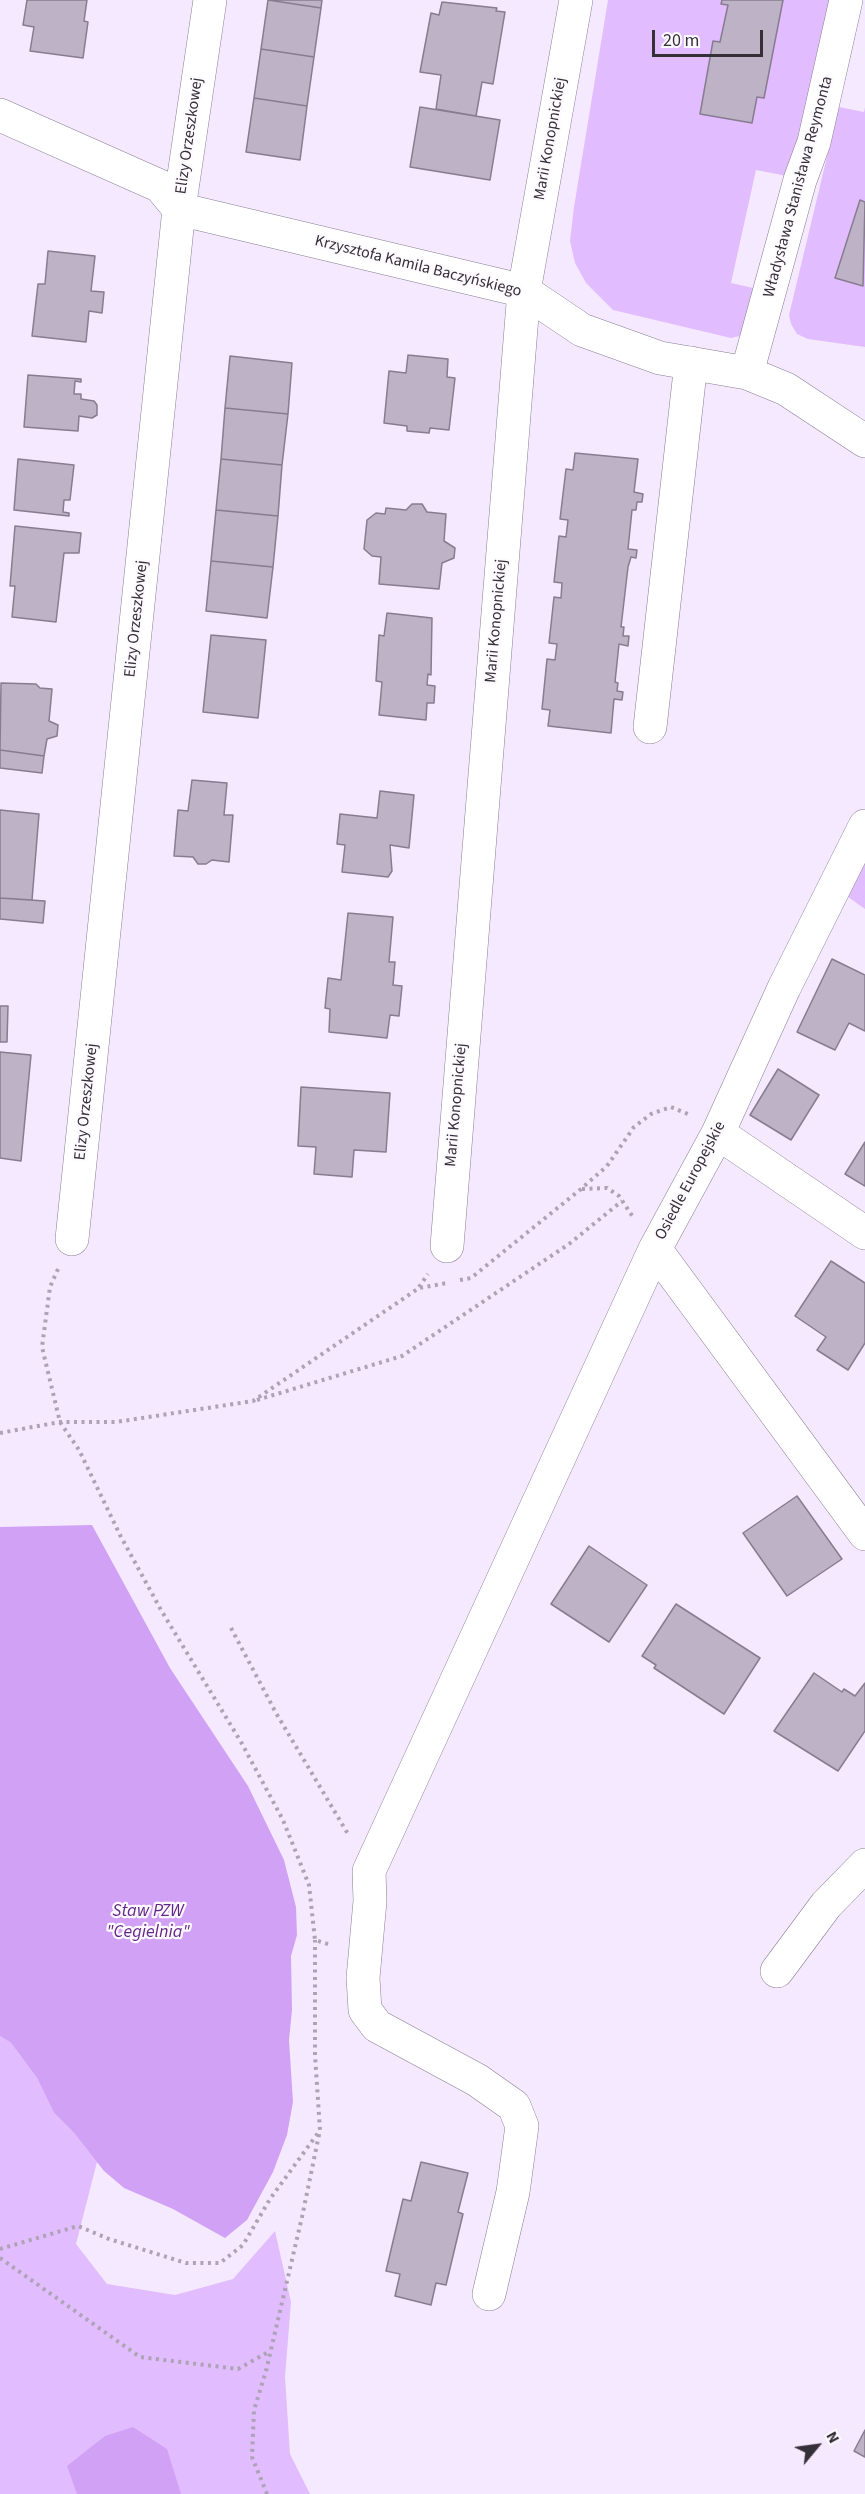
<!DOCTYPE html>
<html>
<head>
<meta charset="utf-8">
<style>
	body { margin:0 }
	#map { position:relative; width:865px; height:2494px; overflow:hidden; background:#f5e9ff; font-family:"Source Sans 3",sans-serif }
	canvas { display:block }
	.north { position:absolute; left:787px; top:2416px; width:60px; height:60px; -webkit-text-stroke:4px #fdfaff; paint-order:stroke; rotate:61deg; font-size:16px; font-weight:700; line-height:24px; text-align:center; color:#353038 }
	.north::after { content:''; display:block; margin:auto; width:21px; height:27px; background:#353038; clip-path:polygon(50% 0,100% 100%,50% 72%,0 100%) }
	.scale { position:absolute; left:652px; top:30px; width:111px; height:27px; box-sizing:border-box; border:3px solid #353038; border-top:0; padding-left:8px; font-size:18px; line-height:21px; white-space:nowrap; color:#353038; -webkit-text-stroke:4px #fdfaff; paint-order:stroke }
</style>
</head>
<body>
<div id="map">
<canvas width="865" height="2494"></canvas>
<div class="north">N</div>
<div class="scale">20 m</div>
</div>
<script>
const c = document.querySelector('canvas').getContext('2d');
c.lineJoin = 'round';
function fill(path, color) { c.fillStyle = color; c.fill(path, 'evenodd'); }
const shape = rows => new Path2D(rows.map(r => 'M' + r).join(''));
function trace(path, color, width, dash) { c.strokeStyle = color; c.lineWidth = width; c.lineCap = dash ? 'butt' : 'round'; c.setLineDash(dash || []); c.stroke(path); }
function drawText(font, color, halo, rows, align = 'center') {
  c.font = font + ' "Source Sans 3",sans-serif'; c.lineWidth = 4.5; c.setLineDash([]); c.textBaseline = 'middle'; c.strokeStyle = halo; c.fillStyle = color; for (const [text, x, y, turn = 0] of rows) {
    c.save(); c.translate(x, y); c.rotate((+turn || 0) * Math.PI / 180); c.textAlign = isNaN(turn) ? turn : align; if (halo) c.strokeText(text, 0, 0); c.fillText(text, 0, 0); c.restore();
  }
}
const green = shape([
	[608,0,830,0,792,177,756,170,731,283,762,290,744,335,731,338,613,310,586,283,575,263,570,241,574,207],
	[839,107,864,112,865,107,865,347,808,339,797,334,791,324,789,315],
	[865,824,865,909,834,887],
	[0,2036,11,2043,37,2078,54,2113,74,2133,97,2162,76,2244,107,2284,175,2295,233,2279,275,2231,291,2302,285,2377,290,2454,310,2494,0,2494]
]);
const water = shape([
	[92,1525,170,1668,248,1786,284,1860,296,1907,297,1935,291,1956,292,2010,289,2040,293,2102,287,2135,273,2172,247,2220,225,2238,173,2209,124,2188,104,2171,74,2133,54,2113,37,2078,11,2043,0,2036,0,1527],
	[133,2427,167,2449,181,2494,77,2494,67,2466,105,2436]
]);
const building = shape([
	[27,0,87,0,84,21,88,22,83,58,30,51,34,27,23,25,27,0],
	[268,0,322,0,321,8,268,0],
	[268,0,321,8,314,57,261,49,268,0],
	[722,0,783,0,764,98,757,97,752,123,700,114,713,41,720,42,728,5,721,4,722,0],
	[442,2,497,8,496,11,505,12,493,84,482,82,476,116,436,109,441,75,420,72,431,13,439,15,442,2],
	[261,49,314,57,307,106,254,98,261,49],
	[254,98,307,106,300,160,246,152,254,98],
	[420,107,500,120,490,180,410,167,420,107],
	[860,200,865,202,863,286,835,278,860,200],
	[48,251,95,256,91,291,104,292,102,313,89,311,86,342,32,336,38,284,45,284,48,251],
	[408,355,448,359,447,377,455,378,449,430,430,428,429,433,407,431,407,426,384,423,389,371,406,373,408,355],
	[230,356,292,363,288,414,225,408,230,356],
	[28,375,81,379,81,382,75,381,74,394,81,394,81,399,94,401,97,405,97,415,92,418,79,416,78,431,24,427,28,375],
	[225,408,288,414,282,465,221,459,225,408],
	[575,453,638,459,634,492,643,494,642,502,637,502,636,510,632,510,628,549,637,550,636,558,631,557,628,567,621,627,624,627,623,636,629,636,628,646,619,644,615,682,618,683,617,691,623,692,622,700,614,699,611,733,548,726,550,710,542,709,547,659,555,660,557,644,549,643,554,597,561,598,562,583,554,582,559,536,566,537,568,520,560,519,566,469,573,470,575,453],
	[18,459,74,465,70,500,64,500,63,512,69,513,69,516,14,510,18,459],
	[221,459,282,465,278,516,216,510,221,459],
	[412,504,422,504,427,512,446,514,444,541,455,548,454,558,442,563,439,589,379,584,381,557,372,556,364,549,367,520,376,513,385,514,386,508,406,510,412,504],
	[216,510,278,516,273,567,211,561,216,510],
	[15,526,81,533,79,553,64,553,56,622,12,617,15,586,10,586,15,526],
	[211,561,273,567,267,618,206,611,211,561],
	[387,613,432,618,431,675,428,674,427,685,435,686,434,703,427,703,426,720,379,715,382,682,376,681,379,635,384,636,387,613],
	[211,635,266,640,258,718,203,712,211,635],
	[1,683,36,684,40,688,52,689,49,721,58,725,57,736,47,739,44,756,0,750,1,683],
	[0,750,44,756,42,773,0,768,0,750],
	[192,780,227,783,224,815,233,815,229,862,212,860,206,864,198,864,193,857,174,856,178,810,188,811,192,780],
	[380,791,414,795,409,848,390,845,392,871,388,877,342,872,345,845,337,844,340,814,377,818,380,791],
	[0,810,39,814,32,900,0,898,0,810],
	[0,898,45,901,43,923,0,919,0,898],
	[348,913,393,917,389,962,395,962,393,985,402,986,399,1016,390,1015,387,1038,329,1032,330,1009,325,1008,328,978,341,980,348,913],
	[832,959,865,975,865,1031,849,1023,835,1050,797,1032,832,959],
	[0,1006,8,1006,7,1042,0,1042,0,1006],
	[0,1052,31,1055,21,1161,0,1158,0,1052],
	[778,1069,819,1095,791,1140,750,1115,778,1069],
	[301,1087,390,1093,386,1152,354,1150,352,1177,314,1174,316,1147,298,1146,301,1087],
	[865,1142,865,1186,845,1174,865,1142],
	[831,1261,865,1283,865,1343,848,1370,817,1350,826,1337,795,1316,831,1261],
	[797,1496,842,1559,787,1596,743,1533,797,1496],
	[589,1546,647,1585,609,1642,551,1604,589,1546],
	[676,1604,760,1658,724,1714,654,1668,656,1665,642,1656,676,1604],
	[814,1673,842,1692,844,1689,855,1696,865,1683,865,1731,838,1771,774,1731,814,1673],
	[421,2162,468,2173,458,2212,463,2214,446,2285,436,2283,431,2305,395,2296,400,2274,386,2271,403,2199,411,2201,421,2162],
	[865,2430,865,2457,854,2451,865,2430]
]);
const path = shape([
	[582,1189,607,1188,619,1196,633,1217],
	[58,1269,50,1287,42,1347,60,1422,79,1450,120,1535,161,1610,241,1742,283,1820,309,1885,315,1940,331,1945],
	[460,1280,471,1278,581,1189,607,1166,634,1127,651,1114,671,1107,688,1114],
	[419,1287,428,1274],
	[257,1400,402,1356,569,1244,622,1201],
	[0,1433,60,1422,116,1422,253,1401,419,1288,447,1283],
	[231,1628,276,1713,348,1834],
	[0,2249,78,2226,109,2239,186,2263,220,2263,243,2245,270,2199,318,2133],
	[0,2258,140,2357,238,2369,270,2351],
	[267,2494,252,2457,254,2410,266,2371,302,2217,320,2130,315,2055,315,1940]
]);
const minor = shape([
	[0,115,160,186,179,209,524,291,582,330,660,358,747,373,786,389,865,441],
	[747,373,800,180,814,142,846,0],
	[650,727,691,363],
	[865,826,784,988,718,1133,655,1249,865,1534],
	[718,1133,865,1233],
	[72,1239,179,209,210,0],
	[447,1246,524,291,576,0],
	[777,1971,826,1905,865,1865],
	[489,2294,513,2192,522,2126,514,2106,477,2080,377,2026,365,2010,363,1978,370,1901,369,1871,655,1249]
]);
const streetNames = [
	["Elizy Orzeszkowej",190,136,-82],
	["Marii Konopnickiej",551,139,-80],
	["Władysława Stanisława Reymonta",799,187,-75],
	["Krzysztofa Kamila Baczyńskiego",418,267,14],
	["Elizy Orzeszkowej",137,619,-84],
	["Marii Konopnickiej",497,621,-85],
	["Elizy Orzeszkowej",87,1102,-84],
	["Marii Konopnickiej",457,1105,-85],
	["Osiedle Europejskie",691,1181,-62]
];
const waterNames = [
	["Staw PZW",148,1912],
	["\"Cegielnia\"",148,1933]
];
fill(green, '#e1bcff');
fill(water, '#d1a1f6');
fill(building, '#bdb2c6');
trace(building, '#877c90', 1.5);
trace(minor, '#887e91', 34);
trace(path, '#ada3b4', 4, [3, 4.5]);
trace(minor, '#fff', 33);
drawText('16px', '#353038', '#fdfaff', streetNames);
drawText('italic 18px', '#632687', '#fdfaff', waterNames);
</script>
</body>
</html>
